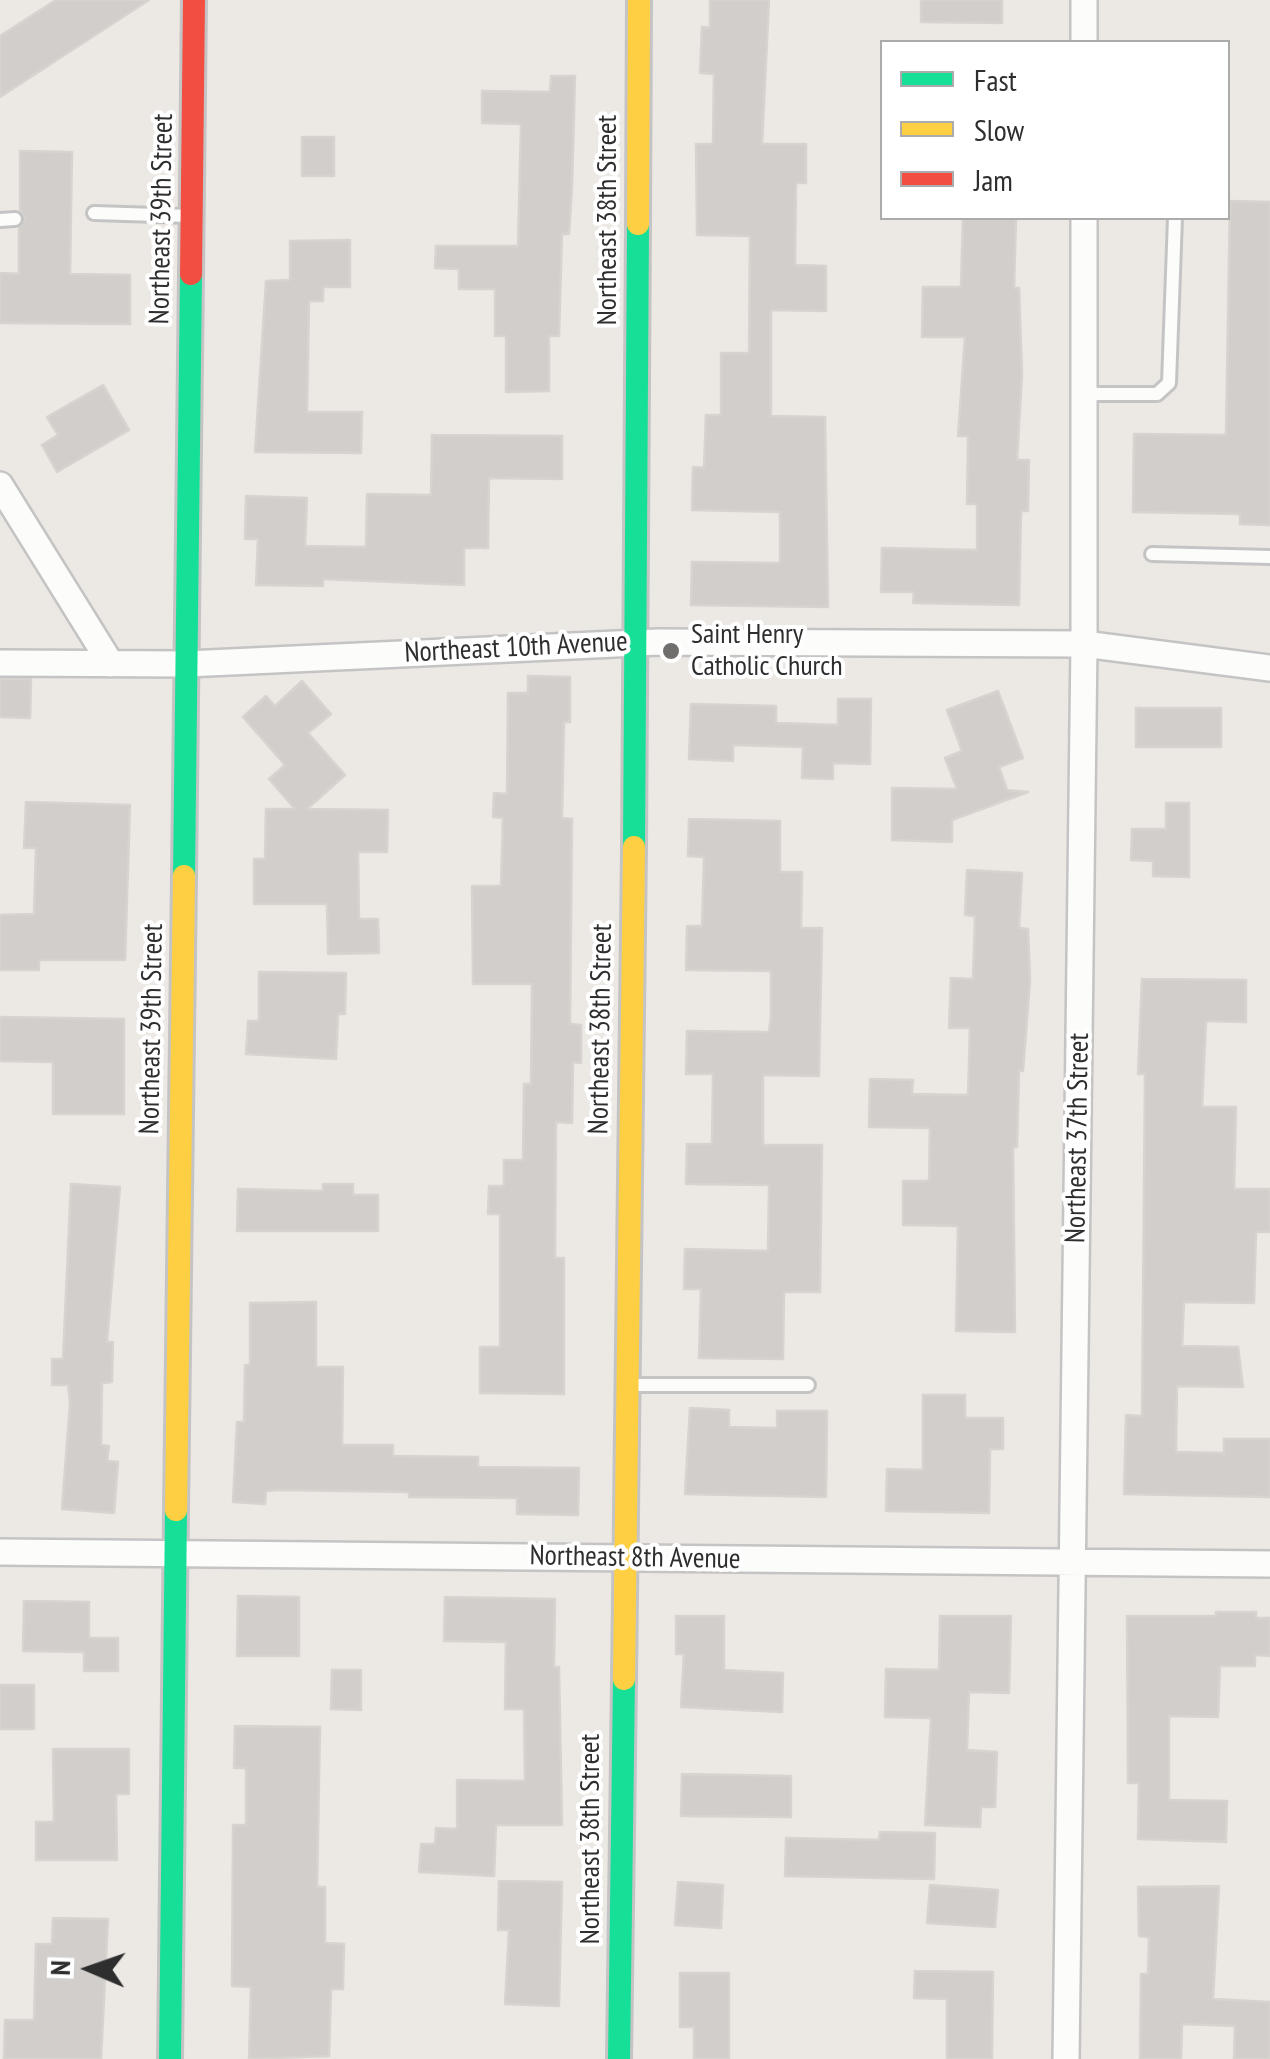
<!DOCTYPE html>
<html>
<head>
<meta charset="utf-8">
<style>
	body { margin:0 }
	#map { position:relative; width:1270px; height:2059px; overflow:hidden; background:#ece8e4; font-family:"PT Sans Narrow",sans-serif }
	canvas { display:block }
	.legend { position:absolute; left:880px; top:40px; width:350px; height:180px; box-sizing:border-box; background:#fff; border:2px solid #ababab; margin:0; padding:12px 18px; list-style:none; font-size:30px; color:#2e2e2e }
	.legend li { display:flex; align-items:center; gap:20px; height:50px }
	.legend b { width:50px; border:2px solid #ababab }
	.north { position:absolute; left:40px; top:1919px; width:100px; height:100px; -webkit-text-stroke:8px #fff; paint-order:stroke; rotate:272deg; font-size:28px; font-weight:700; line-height:40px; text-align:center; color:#2e2e2e }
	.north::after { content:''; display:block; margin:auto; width:35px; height:45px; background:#2e2e2e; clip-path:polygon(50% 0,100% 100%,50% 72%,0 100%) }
</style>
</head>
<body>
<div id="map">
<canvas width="1270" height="2059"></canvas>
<ul class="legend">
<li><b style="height:12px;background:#16e098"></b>Fast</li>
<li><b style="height:12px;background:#ffcf43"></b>Slow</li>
<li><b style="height:12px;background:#f24e42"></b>Jam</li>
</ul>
<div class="north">N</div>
</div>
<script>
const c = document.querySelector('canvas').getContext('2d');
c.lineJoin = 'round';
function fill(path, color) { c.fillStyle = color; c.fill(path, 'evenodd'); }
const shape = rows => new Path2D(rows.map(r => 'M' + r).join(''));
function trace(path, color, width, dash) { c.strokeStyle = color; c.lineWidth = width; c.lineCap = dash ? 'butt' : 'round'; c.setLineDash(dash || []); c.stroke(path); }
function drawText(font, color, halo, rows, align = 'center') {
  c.font = font + ' "PT Sans Narrow",sans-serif'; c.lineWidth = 8; c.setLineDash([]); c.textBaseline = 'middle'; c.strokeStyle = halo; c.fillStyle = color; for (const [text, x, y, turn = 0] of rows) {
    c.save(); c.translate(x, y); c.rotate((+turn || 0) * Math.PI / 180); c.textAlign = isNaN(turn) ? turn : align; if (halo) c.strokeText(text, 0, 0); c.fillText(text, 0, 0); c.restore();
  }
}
const building = shape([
	[56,0,149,0,0,97,0,36,56,0],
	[710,0,769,0,762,144,806,144,806,183,796,183,795,265,826,266,826,311,771,310,771,416,825,417,828,607,691,605,692,562,780,563,780,512,692,510,693,467,704,468,706,415,721,415,721,353,749,353,750,236,697,235,696,144,713,144,714,74,700,73,702,27,710,28,710,0],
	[921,0,1002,0,1002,23,921,22,921,0],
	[551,76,575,76,572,187,569,234,562,234,559,336,549,336,549,391,506,392,506,336,495,336,495,289,459,289,459,269,435,268,436,246,518,246,521,124,482,123,482,91,550,92,551,76],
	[302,137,334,137,334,176,302,176,302,137],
	[20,151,72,152,70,274,130,275,130,324,0,323,0,273,19,274,19,228,25,219,20,210,20,151],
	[1230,201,1270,202,1270,525,1240,524,1240,514,1133,512,1134,434,1226,435,1230,201],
	[963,218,1016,218,1014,288,1019,288,1022,374,1017,460,1029,460,1028,511,1021,511,1019,605,913,603,914,592,881,592,882,548,977,550,977,504,967,504,968,436,958,436,965,337,922,337,923,287,961,287,963,218],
	[350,240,350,287,323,287,323,301,309,301,307,412,362,412,361,453,255,452,266,281,290,280,290,241,350,240],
	[103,385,129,430,57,472,42,445,58,435,47,417,103,385],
	[432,435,562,436,562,479,489,478,488,548,464,548,464,585,323,579,323,586,256,585,258,539,245,539,246,496,307,498,305,546,366,547,367,494,431,495,432,435],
	[528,676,570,677,570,722,564,722,562,818,572,819,570,1024,581,1025,581,1063,573,1062,572,1123,556,1122,555,1258,564,1258,564,1394,480,1393,480,1347,500,1347,500,1214,488,1214,489,1186,504,1186,504,1160,523,1160,524,1084,531,1084,532,984,473,984,472,886,501,886,503,818,493,817,494,793,507,794,508,693,528,693,528,676],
	[0,679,31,679,30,718,0,717,0,679],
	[302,681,331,714,308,733,345,775,307,809,388,810,387,852,358,852,359,919,378,919,379,953,328,954,327,904,254,904,254,859,265,859,266,809,295,809,269,779,285,765,243,717,266,696,275,706,302,681],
	[998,691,1023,758,999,767,1007,790,1028,792,952,820,952,842,892,840,892,788,957,789,945,758,962,751,947,710,998,691],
	[838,699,871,699,870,764,833,763,833,779,802,778,803,747,733,745,733,761,689,759,691,704,776,706,776,723,838,725,838,699],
	[1136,708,1221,708,1221,747,1136,747,1136,708],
	[26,802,130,805,125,960,39,960,39,970,0,970,0,915,34,914,36,848,24,848,26,802],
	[1166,803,1189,803,1189,877,1153,876,1153,861,1131,860,1132,829,1166,829,1166,803],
	[689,819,780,821,780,872,802,872,801,928,822,928,819,1076,763,1075,763,1145,822,1145,820,1292,784,1292,783,1359,699,1358,701,1289,684,1289,685,1249,768,1251,769,1185,686,1184,687,1144,712,1144,713,1074,686,1074,687,1031,769,1032,771,1017,771,971,686,970,687,926,702,926,704,857,688,856,689,819],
	[967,870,1022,873,1019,928,1028,929,1030,980,1023,1071,1019,1070,1017,1147,1013,1147,1015,1332,956,1331,958,1226,903,1225,903,1181,929,1181,930,1128,869,1127,870,1079,913,1080,912,1094,968,1095,970,1028,949,1028,951,978,973,979,975,916,965,915,967,870],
	[259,972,346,973,345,1014,338,1014,336,1059,246,1054,248,1021,259,1021,259,972],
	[1142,979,1246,980,1246,1022,1206,1021,1202,1107,1236,1107,1234,1189,1270,1189,1270,1232,1256,1232,1254,1303,1184,1302,1182,1346,1238,1347,1243,1387,1177,1386,1176,1452,1224,1453,1224,1439,1270,1439,1270,1497,1124,1494,1126,1415,1142,1416,1145,1074,1138,1074,1142,979],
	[0,1017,124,1019,124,1114,53,1114,53,1062,0,1061,0,1017],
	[71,1184,120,1187,107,1342,113,1342,112,1382,102,1383,101,1445,109,1446,107,1461,118,1462,114,1513,62,1509,70,1402,68,1385,52,1385,52,1359,63,1359,71,1184],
	[323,1184,353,1184,353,1195,378,1195,378,1231,237,1231,238,1189,323,1191,323,1184],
	[316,1302,316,1367,343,1367,342,1445,393,1445,393,1456,478,1457,478,1467,579,1468,578,1515,517,1514,517,1498,409,1497,409,1492,280,1490,266,1491,265,1504,233,1502,237,1422,244,1422,245,1365,250,1365,250,1303,316,1302],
	[923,1395,965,1395,965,1418,1003,1418,1003,1449,990,1449,989,1513,886,1511,887,1469,923,1470,923,1395],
	[690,1408,729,1410,729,1427,777,1428,777,1411,827,1411,826,1497,685,1494,690,1408],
	[238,1596,299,1597,299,1656,237,1656,238,1596],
	[445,1597,555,1599,554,1667,559,1667,562,1825,496,1825,494,1876,419,1872,421,1844,435,1844,436,1828,457,1829,457,1780,525,1781,524,1709,505,1709,506,1642,444,1641,445,1597],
	[24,1601,89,1602,89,1638,118,1638,118,1671,84,1671,84,1652,23,1651,24,1601],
	[1216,1612,1256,1612,1256,1618,1270,1618,1270,1656,1255,1655,1255,1666,1220,1666,1218,1717,1169,1716,1169,1800,1227,1801,1226,1842,1138,1839,1139,1783,1128,1783,1127,1616,1216,1616,1216,1612],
	[676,1616,724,1616,724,1670,783,1673,782,1712,681,1707,684,1654,676,1654,676,1616],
	[940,1616,1011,1616,1009,1693,969,1692,967,1750,997,1752,995,1807,981,1807,980,1827,925,1825,931,1718,885,1717,886,1669,939,1670,940,1616],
	[332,1670,361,1670,361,1710,331,1709,332,1670],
	[0,1685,34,1685,34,1729,0,1729,0,1685],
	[235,1726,320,1727,317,1887,325,1887,325,1943,344,1944,343,1989,331,1989,329,2056,249,2059,251,1987,232,1986,233,1825,246,1825,246,1768,234,1768,235,1726],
	[53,1749,129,1749,129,1794,116,1794,117,1860,36,1860,36,1822,54,1822,53,1749],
	[682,1774,791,1776,791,1817,681,1816,682,1774],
	[880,1832,935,1833,934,1879,785,1876,786,1838,879,1840,880,1832],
	[499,1881,562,1882,559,2006,505,2004,509,1930,498,1930,499,1881],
	[678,1882,723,1885,721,1928,675,1925,678,1882],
	[930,1885,998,1890,995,1927,927,1923,930,1885],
	[1219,1886,1213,1999,1270,2002,1270,2059,1234,2059,1235,2026,1182,2024,1181,2059,1140,2059,1141,1974,1148,1974,1149,1937,1139,1936,1138,1887,1219,1886],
	[53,1918,108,1919,101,2059,4,2059,5,2020,34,2020,36,1944,52,1944,53,1918],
	[915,1971,993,1972,992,2059,947,2059,947,1999,914,1998,915,1971],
	[680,1973,729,1973,729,2059,694,2059,694,2027,680,2027,680,1973]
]);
const lane = shape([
	[94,213,189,216],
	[0,220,15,219],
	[1083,394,1157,394,1169,383,1175,218],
	[1152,554,1270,557],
	[629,1385,808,1385]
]);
const street = shape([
	[1084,42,1084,0],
	[0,485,111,664],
	[0,663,187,664,658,642,1084,644,1270,668],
	[0,1552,1270,1564],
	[1066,2059,1084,644,1084,218]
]);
const fast = shape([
	[634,847,638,224],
	[184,876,191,274],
	[170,2059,176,1510],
	[619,2059,624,1679]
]);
const slow = shape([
	[638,224,639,0],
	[176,1510,184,876],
	[624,1679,634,847]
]);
const jam = shape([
	[191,274,194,0]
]);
const markers = [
	[671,651,10,"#706f6e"]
];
const streetNames = [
	["Northeast 39th Street",162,219,-89],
	["Northeast 38th Street",608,220,-90],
	["Northeast 10th Avenue",516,648,-3],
	["Northeast 39th Street",152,1029,-89],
	["Northeast 38th Street",601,1029,-89],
	["Northeast 37th Street",1078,1138,-89],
	["Northeast 8th Avenue",635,1558,1],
	["Northeast 38th Street",591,1839,-90]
];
const poiNames = [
	["Saint Henry",691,635],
	["Catholic Church",691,667]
];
fill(building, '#d1cecb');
trace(building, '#d7d4d0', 2.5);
trace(lane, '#c5c4c5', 18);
trace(street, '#c5c4c5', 30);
trace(fast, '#c5c4c5', 28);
trace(slow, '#c5c4c5', 28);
trace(jam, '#c5c4c5', 28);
trace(lane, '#fcfcfb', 12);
trace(street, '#fcfcfb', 25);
trace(fast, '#16e098', 22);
trace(slow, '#ffcf43', 22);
trace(jam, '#f24e42', 22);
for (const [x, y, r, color] of markers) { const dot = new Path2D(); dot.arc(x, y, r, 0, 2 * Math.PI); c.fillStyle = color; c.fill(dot); trace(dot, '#fff', 4); }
drawText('28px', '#2e2e2e', '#fff', streetNames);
drawText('28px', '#2e2e2e', '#fff', poiNames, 'left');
</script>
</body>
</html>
